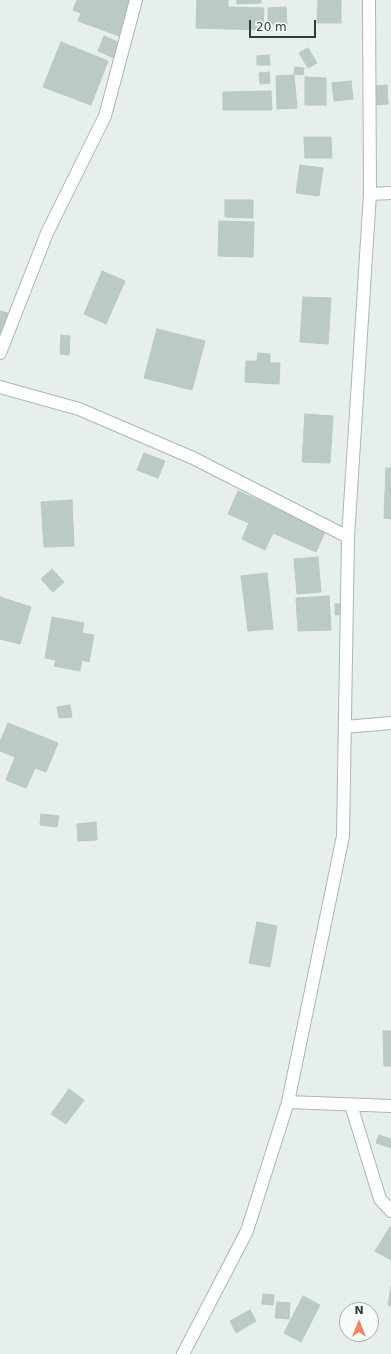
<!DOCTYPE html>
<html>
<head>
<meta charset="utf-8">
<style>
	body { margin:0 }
	#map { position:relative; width:391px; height:1354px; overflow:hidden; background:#e6efeb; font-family:"DejaVu Sans",sans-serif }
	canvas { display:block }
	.north { position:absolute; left:339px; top:1302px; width:40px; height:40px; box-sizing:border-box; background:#f7fbf9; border:1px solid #a3b1ad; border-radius:50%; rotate:0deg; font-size:11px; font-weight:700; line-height:16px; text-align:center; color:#24423a }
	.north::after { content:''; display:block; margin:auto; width:14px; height:18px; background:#f4845f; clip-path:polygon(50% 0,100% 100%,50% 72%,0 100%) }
	.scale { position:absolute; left:249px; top:20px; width:67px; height:18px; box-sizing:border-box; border:2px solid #24423a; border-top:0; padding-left:5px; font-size:12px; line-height:14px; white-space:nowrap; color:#24423a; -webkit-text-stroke:3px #f7fbf9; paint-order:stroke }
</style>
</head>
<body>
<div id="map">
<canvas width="391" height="1354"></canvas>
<div class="north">N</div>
<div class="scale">20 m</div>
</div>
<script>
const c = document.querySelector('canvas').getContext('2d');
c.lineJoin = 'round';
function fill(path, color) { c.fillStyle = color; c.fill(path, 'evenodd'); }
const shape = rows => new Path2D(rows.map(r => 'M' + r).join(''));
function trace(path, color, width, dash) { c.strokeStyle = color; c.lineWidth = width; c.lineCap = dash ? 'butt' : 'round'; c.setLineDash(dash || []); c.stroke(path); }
const building = shape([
	[77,0,132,0,119,36,78,21,81,13,73,10,77,0],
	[197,0,228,0,228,7,264,8,263,30,196,28,197,0],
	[237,0,261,0,261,3,237,4,237,0],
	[318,0,341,0,341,23,317,23,318,0],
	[286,7,287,24,268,24,268,8,286,7],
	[104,36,120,43,114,58,98,51,104,36],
	[61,42,108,61,91,105,43,87,61,42],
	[308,48,317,63,308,68,299,53,308,48],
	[269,55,270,65,257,65,257,56,269,55],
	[295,67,304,68,303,75,294,74,295,67],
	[269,72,270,83,260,84,259,73,269,72],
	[294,75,297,108,277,109,276,76,294,75],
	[305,77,326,78,326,105,305,105,305,77],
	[351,81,353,99,334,101,332,83,351,81],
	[387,85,388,104,376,105,375,86,387,85],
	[271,91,272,110,223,110,223,92,271,91],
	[304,137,331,137,332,158,305,158,304,137],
	[300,165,323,168,319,196,296,193,300,165],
	[225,200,253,200,253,218,225,217,225,200],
	[219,221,254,222,253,257,218,256,219,221],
	[102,271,125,281,106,324,84,314,102,271],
	[303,297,331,298,328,344,300,342,303,297],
	[0,311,8,313,0,338,0,311],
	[157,329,205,341,192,390,144,378,157,329],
	[61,335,70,336,69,355,60,354,61,335],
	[258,353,270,354,270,363,280,363,279,384,245,382,246,361,257,361,258,353],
	[305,414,333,416,330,463,302,462,305,414],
	[144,453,165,461,158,478,137,470,144,453],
	[386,468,391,468,391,519,384,518,386,468],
	[238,491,326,530,316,552,273,533,265,550,242,539,249,523,228,514,238,491],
	[72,500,74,546,44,547,41,502,72,500],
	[318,557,321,592,297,594,294,559,318,557],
	[52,569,64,582,53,592,41,579,52,569],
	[267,573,273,629,248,631,241,576,267,573],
	[329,596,331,630,298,631,296,598,329,596],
	[0,597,31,607,20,644,0,639,0,597],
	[335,604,345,604,345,614,335,615,335,604],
	[52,617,84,623,82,633,94,635,89,662,82,660,80,671,54,666,56,660,45,658,52,617],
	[70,705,72,717,59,718,57,707,70,705],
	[8,723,58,743,46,772,35,768,26,788,6,780,15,757,0,751,0,742,8,723],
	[41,814,59,816,57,827,40,825,41,814],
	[96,822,97,840,78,841,77,824,96,822],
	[257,922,277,926,270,967,249,963,257,922],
	[383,1031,391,1031,391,1066,384,1066,383,1031],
	[69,1089,84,1100,66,1124,51,1114,69,1089],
	[379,1135,391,1139,391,1148,376,1143,379,1135],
	[390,1227,391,1228,391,1260,375,1251,390,1227],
	[391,1287,391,1306,388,1305,391,1287],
	[263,1294,274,1295,273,1305,262,1304,263,1294],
	[303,1296,320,1305,301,1342,284,1333,303,1296],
	[277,1302,290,1303,289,1319,275,1318,277,1302],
	[250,1310,256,1321,236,1333,230,1321,250,1310]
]);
const minor = shape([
	[370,194,391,193],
	[0,353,47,233,105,116,136,0],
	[0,387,79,409,193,458,348,537],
	[345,727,391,723],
	[288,1102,391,1106],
	[351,1105,380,1199,391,1211],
	[183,1354,247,1231,288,1102,343,836,348,537,370,194,369,0]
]);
fill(building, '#bbcac4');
trace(building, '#b8c9c2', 1);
trace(minor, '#a8b8b2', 14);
trace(minor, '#fff', 12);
</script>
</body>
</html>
